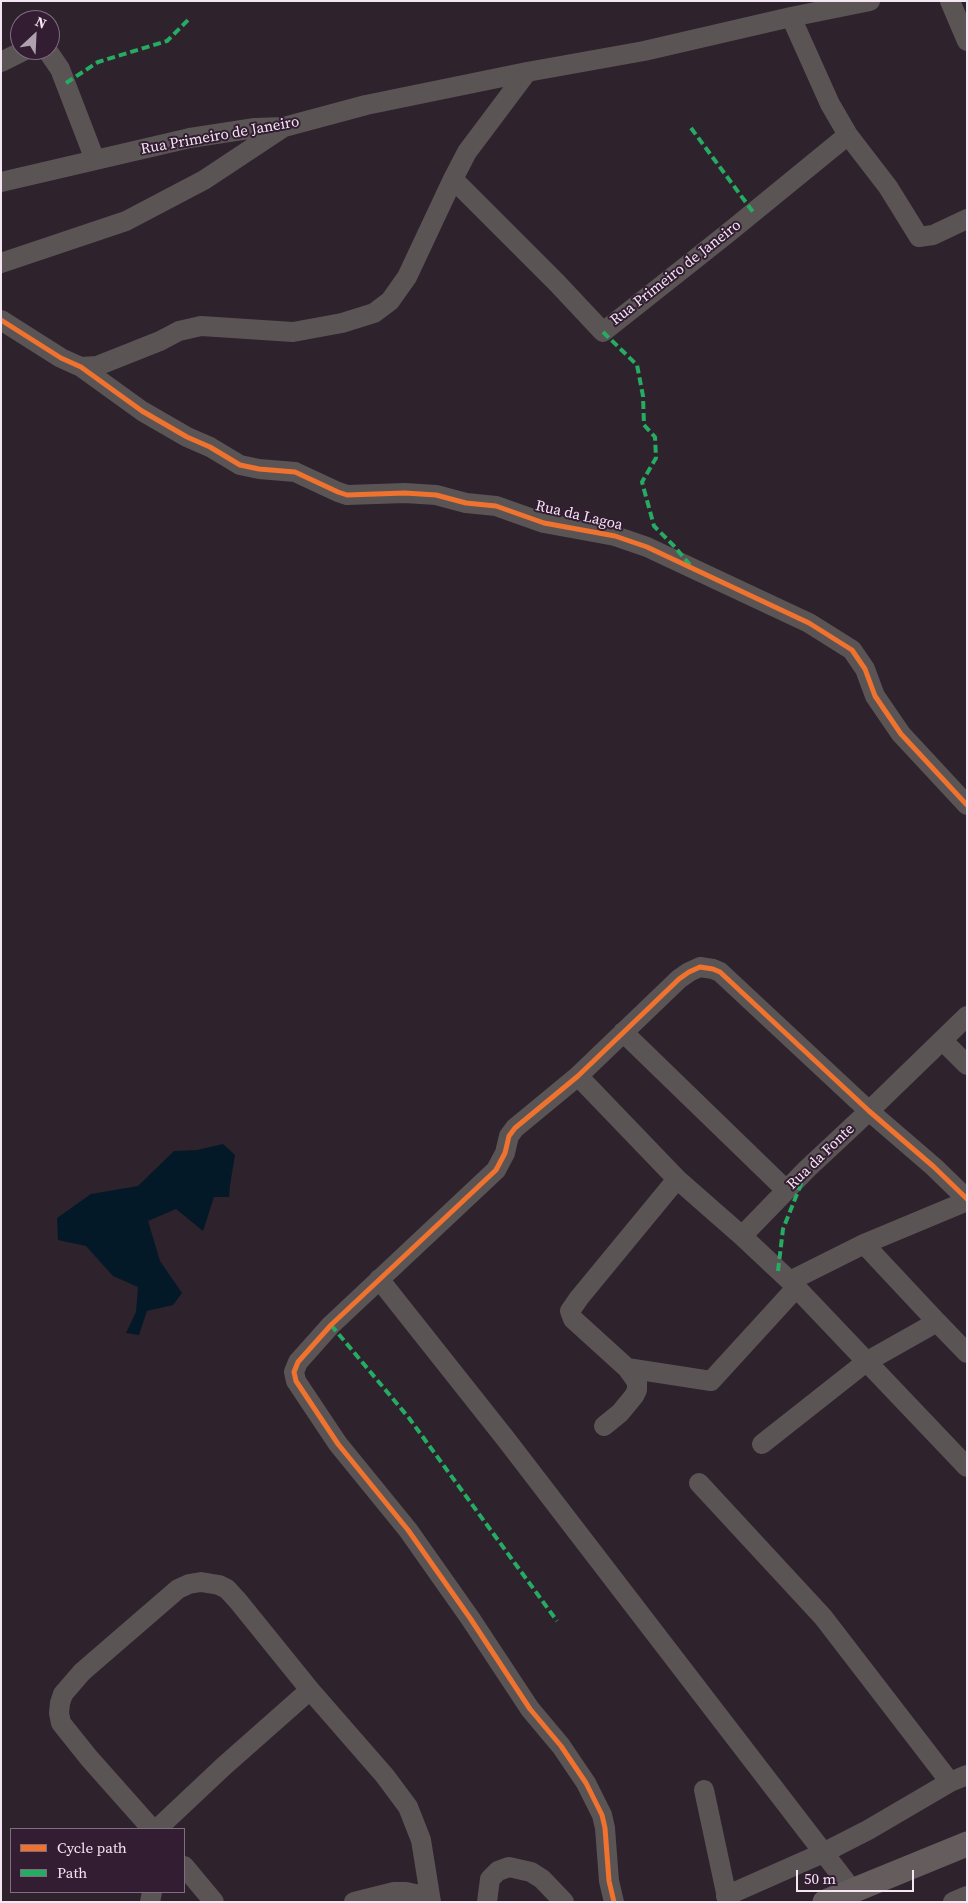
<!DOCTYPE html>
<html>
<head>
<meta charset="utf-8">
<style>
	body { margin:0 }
	#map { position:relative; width:968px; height:1903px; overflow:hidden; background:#2e222d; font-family:"Source Serif 4",serif }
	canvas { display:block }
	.frame { position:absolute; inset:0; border:2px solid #f5e6f4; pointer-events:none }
	.legend { position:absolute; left:10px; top:1828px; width:175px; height:65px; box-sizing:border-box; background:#331d32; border:1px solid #816d80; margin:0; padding:6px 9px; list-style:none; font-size:15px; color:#f5e6f4 }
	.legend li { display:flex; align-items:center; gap:10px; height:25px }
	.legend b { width:25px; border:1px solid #816d80 }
	.north { position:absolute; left:10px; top:10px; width:50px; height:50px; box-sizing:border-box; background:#331d32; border:1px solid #816d80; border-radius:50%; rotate:25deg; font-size:14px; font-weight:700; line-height:20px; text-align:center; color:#f5e6f4 }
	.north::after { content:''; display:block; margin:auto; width:18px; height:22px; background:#afa1ae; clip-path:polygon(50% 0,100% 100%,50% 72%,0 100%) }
	.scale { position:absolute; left:796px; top:1870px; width:118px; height:22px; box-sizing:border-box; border:2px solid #f5e6f4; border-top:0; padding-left:6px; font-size:15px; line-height:18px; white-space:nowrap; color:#f5e6f4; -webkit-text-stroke:4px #331d32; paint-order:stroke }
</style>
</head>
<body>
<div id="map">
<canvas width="968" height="1903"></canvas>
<div class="frame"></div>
<ul class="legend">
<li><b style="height:6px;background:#ef722f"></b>Cycle path</li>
<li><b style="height:6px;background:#26ab63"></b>Path</li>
</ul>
<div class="north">N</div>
<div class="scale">50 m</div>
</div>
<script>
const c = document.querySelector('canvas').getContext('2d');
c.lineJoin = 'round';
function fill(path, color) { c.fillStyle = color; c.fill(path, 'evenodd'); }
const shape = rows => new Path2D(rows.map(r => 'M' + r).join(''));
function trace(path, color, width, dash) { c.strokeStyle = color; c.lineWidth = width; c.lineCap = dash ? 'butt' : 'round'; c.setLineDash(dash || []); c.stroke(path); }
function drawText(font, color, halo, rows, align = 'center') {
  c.font = font + ' "Source Serif 4",serif'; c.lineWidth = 4; c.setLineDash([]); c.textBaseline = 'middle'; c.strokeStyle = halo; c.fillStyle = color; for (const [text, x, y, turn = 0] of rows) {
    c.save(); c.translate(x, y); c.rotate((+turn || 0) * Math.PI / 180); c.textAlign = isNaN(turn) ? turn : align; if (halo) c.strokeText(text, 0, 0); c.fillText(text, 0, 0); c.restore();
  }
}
const water = shape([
	[223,1144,235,1155,230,1185,229,1197,214,1197,203,1231,176,1209,148,1221,160,1261,182,1293,173,1305,147,1311,139,1335,126,1333,136,1312,138,1287,113,1276,86,1246,58,1240,57,1218,91,1194,138,1186,174,1151,197,1150]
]);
const minor = shape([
	[950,1,967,41],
	[791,17,830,104,848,135,888,187,919,237,933,235,967,219],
	[47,50,60,69,95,160],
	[1,62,25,50],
	[453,179,557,283,603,332,728,233,848,135],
	[1,182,190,138,255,128,284,127,366,105,527,72,644,51,791,17,870,1],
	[1,263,126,221,204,180,284,127],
	[1,320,61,358,81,367,142,411,187,437,210,447,240,465,259,469,295,472,338,492,347,495,405,493,436,495,466,503,496,506,544,523,615,536,647,547,809,623,852,650,865,669,875,696,901,734,967,805],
	[81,367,97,366,160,341,179,331,201,326,293,332,342,323,374,313,390,301,407,277,453,179,467,152,527,72],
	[623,1032,786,1190],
	[942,1040,967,1065],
	[578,1076,677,1179,742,1236,790,1281,967,1467],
	[742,1236,807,1169,869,1111,967,1016],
	[379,1279,505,1438,853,1891],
	[790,1281,864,1244,967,1201],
	[937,1322,967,1353],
	[627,1368,711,1381,796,1288],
	[604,1426,620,1413,634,1396,637,1390,637,1382,627,1368,573,1319,570,1311,579,1298,677,1179],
	[762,1444,866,1362,937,1322,864,1244],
	[699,1483,823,1617,950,1782],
	[704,1790,728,1902],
	[152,1829,89,1758,61,1723,59,1713,60,1703,63,1694,82,1672,178,1589,189,1584,201,1582,219,1585,227,1589,238,1601,310,1690,385,1776,408,1807,421,1840,431,1902],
	[157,1829,224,1766,310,1690],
	[184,1866,214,1902],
	[726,1896,823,1853,868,1830,950,1782,967,1775],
	[150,1902,152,1892],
	[354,1902,394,1892,406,1892,430,1897],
	[487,1902,490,1879,498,1871,509,1867,531,1872,542,1879,564,1902],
	[614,1902,609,1881,605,1828,602,1815,586,1783,561,1746,530,1709,470,1618,408,1530,338,1444,296,1381,294,1372,298,1362,331,1325,496,1170,505,1153,509,1136,515,1128,578,1076,679,979,689,972,700,967,713,969,720,972,869,1111,934,1167,967,1199],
	[953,1902,967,1896]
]);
const major = shape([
	[825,1902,967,1844]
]);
const quiet = shape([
	[66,83,98,62,167,41,190,18],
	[691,128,753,212],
	[603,332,637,365,643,396,644,425,655,437,656,458,642,482,654,526,674,546,690,565],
	[778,1271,783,1229,807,1169],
	[331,1325,409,1418,557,1621]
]);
const cycleway = shape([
	[1,320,61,358,81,367,142,411,187,437,210,447,240,465,259,469,295,472,338,492,347,495,405,493,436,495,466,503,496,506,544,523,615,536,647,547,809,623,852,650,865,669,875,696,901,734,967,805],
	[614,1902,609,1881,605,1828,602,1815,586,1783,561,1746,530,1709,470,1618,408,1530,338,1444,296,1381,294,1372,298,1362,331,1325,496,1170,505,1153,509,1136,515,1128,578,1076,679,979,689,972,700,967,713,969,720,972,869,1111,934,1167,967,1199]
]);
const streetNames = [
	["Rua Primeiro de Janeiro",220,136,-10],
	["Rua Primeiro de Janeiro",676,273,-38],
	["Rua da Lagoa",579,516,13],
	["Rua da Fonte",821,1157,-44]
];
fill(water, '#041927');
trace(minor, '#5a5455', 20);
trace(major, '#655c5d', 25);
trace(quiet, '#26ab63', 4, [8, 4]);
trace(cycleway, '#ef722f', 5);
drawText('15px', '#f5e6f4', '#331d32', streetNames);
</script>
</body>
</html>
